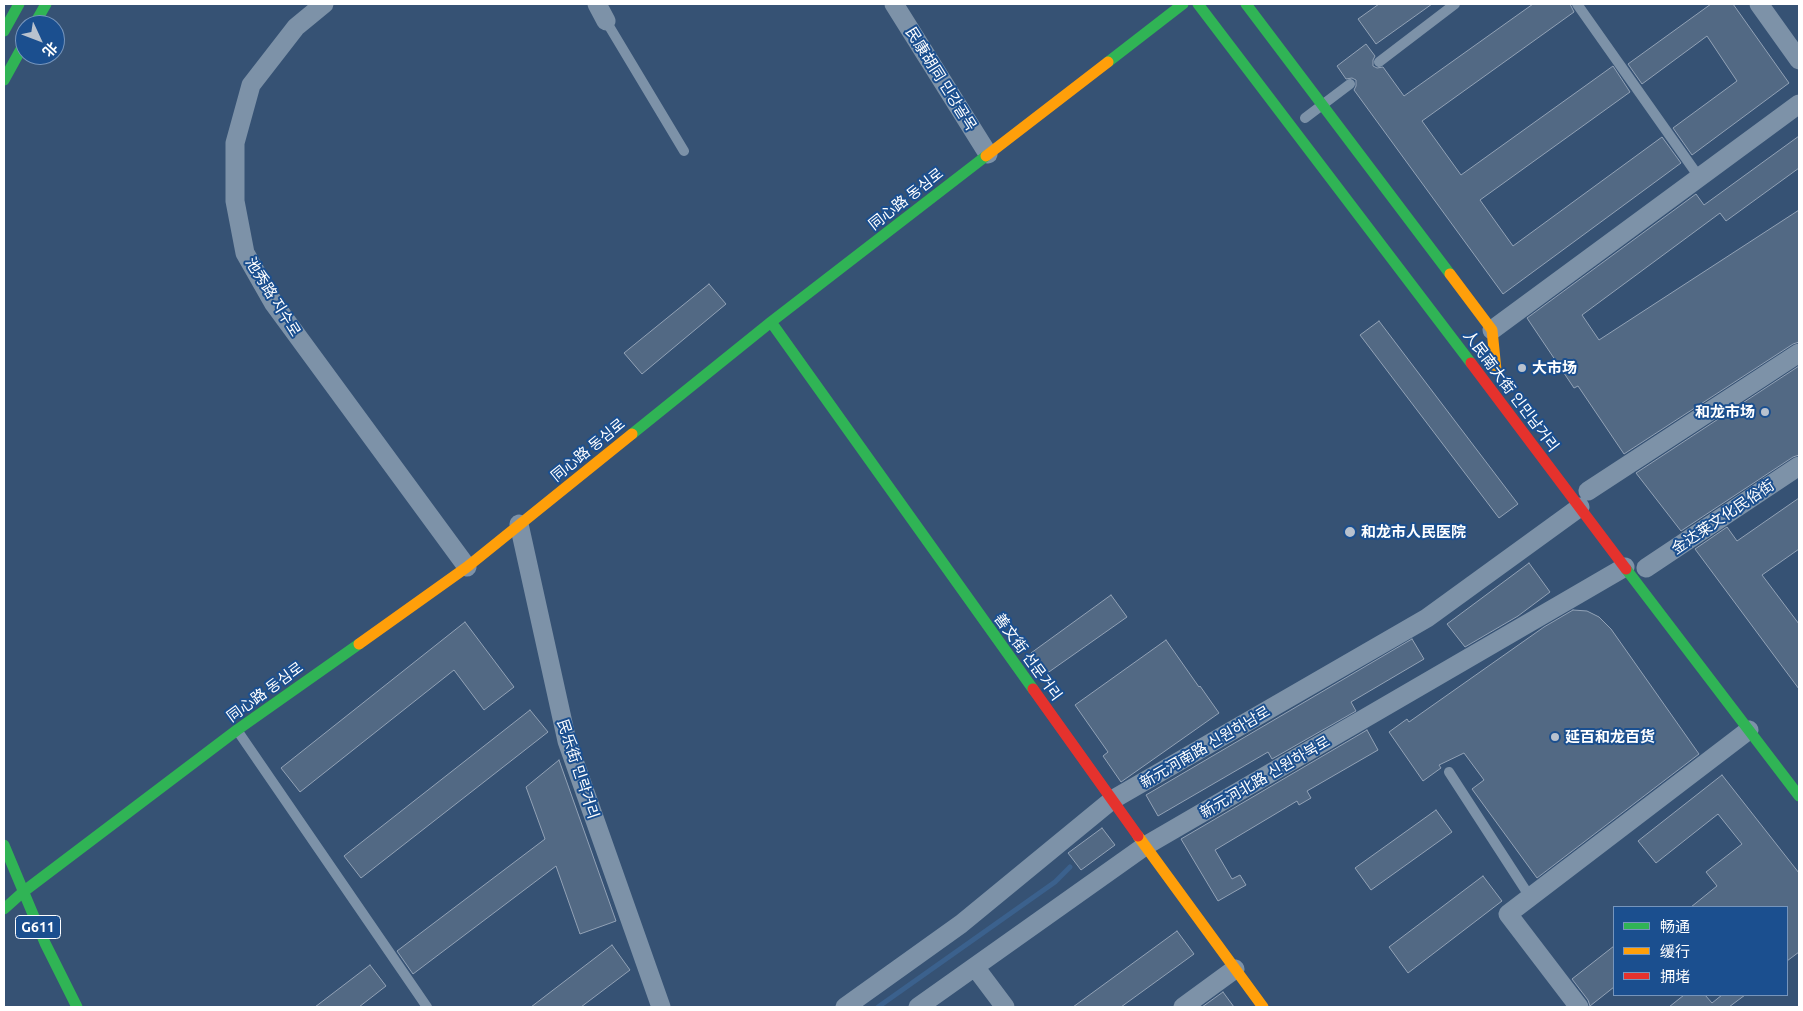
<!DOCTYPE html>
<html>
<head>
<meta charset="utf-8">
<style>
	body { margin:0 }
	#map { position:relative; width:1803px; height:1011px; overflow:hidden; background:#365274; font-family:Ubuntu,"Noto Sans SC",sans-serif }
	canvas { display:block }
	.frame { position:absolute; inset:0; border:5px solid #fff; pointer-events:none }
	.legend { position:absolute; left:1613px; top:906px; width:175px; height:90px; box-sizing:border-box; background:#1b4f8f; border:1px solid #7695bc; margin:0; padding:6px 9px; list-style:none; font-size:15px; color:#fff }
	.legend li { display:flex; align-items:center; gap:10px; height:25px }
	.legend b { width:25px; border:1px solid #7695bc }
	.north { position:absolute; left:15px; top:15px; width:50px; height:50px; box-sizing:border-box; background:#1b4f8f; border:1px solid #7695bc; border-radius:50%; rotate:133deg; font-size:14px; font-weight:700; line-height:20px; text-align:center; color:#fff }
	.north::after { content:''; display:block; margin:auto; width:18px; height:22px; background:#b9c2ce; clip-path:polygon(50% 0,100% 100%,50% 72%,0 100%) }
</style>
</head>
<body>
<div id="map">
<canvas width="1803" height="1011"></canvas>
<div class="frame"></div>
<ul class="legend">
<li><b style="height:6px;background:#30b455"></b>畅通</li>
<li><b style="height:6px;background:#ff9f0a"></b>缓行</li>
<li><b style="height:6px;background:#e5322d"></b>拥堵</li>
</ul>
<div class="north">北</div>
</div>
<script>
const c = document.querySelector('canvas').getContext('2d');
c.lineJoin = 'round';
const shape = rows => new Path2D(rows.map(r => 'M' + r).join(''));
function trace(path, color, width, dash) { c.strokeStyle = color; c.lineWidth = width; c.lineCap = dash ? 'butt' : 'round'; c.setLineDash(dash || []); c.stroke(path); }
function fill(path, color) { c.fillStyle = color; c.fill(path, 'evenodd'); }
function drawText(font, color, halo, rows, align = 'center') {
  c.font = font + ' Ubuntu,"Noto Sans SC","Noto Sans KR",sans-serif'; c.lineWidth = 4; c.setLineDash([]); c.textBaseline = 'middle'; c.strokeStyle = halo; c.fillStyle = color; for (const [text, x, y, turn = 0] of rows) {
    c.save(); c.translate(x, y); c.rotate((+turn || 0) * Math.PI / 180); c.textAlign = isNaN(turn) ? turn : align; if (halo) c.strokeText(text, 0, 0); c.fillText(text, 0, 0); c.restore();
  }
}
const stream = shape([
	[878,1007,1055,882,1070,867]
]);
const building = shape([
	[1379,4,1432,4,1376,44,1358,19,1379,4],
	[1533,4,1570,4,1574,12,1422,121,1461,175,1613,66,1630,92,1480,200,1513,246,1662,137,1681,163,1503,294,1354,90,1356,86,1356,80,1352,78,1346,79,1337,66,1366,44,1375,56,1373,60,1373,66,1377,68,1383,67,1404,96,1533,4],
	[1711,4,1733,4,1789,83,1692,155,1673,128,1737,81,1707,36,1642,84,1628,64,1711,4],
	[1799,136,1799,168,1726,221,1720,213,1582,315,1599,340,1799,210,1799,342,1793,344,1624,454,1578,386,1574,388,1527,318,1696,194,1704,205,1799,136],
	[709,284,726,304,642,374,624,353,709,284],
	[1379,321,1518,504,1499,518,1360,335,1379,321],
	[1799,366,1799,455,1793,457,1681,531,1636,473,1799,366],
	[1799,498,1799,549,1762,575,1799,624,1799,689,1695,549,1727,527,1737,541,1799,498],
	[1529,563,1550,592,1518,616,1465,647,1447,624,1529,563],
	[1111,595,1127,617,1046,674,1031,653,1111,595],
	[1573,610,1587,611,1599,617,1611,629,1699,754,1537,878,1472,789,1484,780,1464,753,1439,765,1441,768,1423,781,1389,732,1407,719,1409,722,1544,627,1573,610],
	[465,622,514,687,484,710,454,670,300,792,281,768,465,622],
	[1412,639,1424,659,1351,702,1356,711,1272,759,1268,752,1158,816,1146,795,1412,639],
	[1166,640,1199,687,1200,686,1219,713,1121,782,1103,756,1108,752,1075,705,1166,640],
	[530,710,548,732,361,878,344,856,530,710],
	[1367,730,1378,750,1307,791,1311,798,1299,805,1297,801,1215,850,1232,879,1240,875,1246,885,1218,901,1181,839,1367,730],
	[559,760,616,921,580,934,556,866,413,974,397,951,545,839,526,787,559,760],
	[1722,775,1799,873,1799,952,1787,961,1787,907,1691,907,1717,886,1706,872,1742,844,1718,814,1656,863,1638,841,1722,775],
	[1436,810,1452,832,1371,890,1355,868,1436,810],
	[1102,828,1115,845,1081,870,1068,853,1102,828],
	[1483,876,1502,901,1408,973,1389,947,1483,876],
	[1177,931,1194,954,1121,1007,1073,1007,1177,931],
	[612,945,630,970,581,1007,531,1007,612,945],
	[1614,946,1614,987,1590,1006,1588,1000,1572,979,1614,946],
	[370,965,386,986,359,1007,315,1007,370,965],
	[1223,992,1234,1007,1202,1007,1223,992],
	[1684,995,1705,995,1712,1003,1722,995,1745,995,1729,1007,1669,1007,1684,995]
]);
const lane = shape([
	[1577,4,1699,177],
	[606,21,684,151],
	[1379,62,1455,4],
	[1305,118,1350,84],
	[237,730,427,1007],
	[1449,772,1530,897]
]);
const street = shape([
	[324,4,296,27,251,85,235,143,235,201,245,253,274,304,467,567],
	[597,4,606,21],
	[894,4,988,154],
	[1759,4,1799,60],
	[1492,330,1799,104],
	[1588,491,1799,353],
	[519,524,567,741,661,1007],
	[1646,568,1799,466],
	[975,967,1005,1007],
	[845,1007,961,924,1112,800,1427,618,1580,507],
	[918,1007,1145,846,1625,567],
	[1183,1007,1235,969],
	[1579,1007,1508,914,1749,730]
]);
const fast = shape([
	[1198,4,1471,363],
	[1246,4,1450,274],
	[34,25,46,4],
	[4,31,19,4],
	[1108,62,1183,4],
	[4,80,25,42],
	[771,322,1033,689],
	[632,434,771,322,986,156],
	[1626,569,1799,796],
	[4,845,45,943,77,1007],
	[4,909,23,892,237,730,359,644]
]);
const slow = shape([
	[986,156,1108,62],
	[1450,274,1492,330,1496,370],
	[359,644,467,567,632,434],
	[1138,836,1263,1007]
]);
const jam = shape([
	[1471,363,1626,569],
	[1033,689,1138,836]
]);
const markers = [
	[1522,368,5,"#b9c2ce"],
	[1765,412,5,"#b9c2ce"],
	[1350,532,6,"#b9c2ce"],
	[1555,737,5,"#b9c2ce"]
];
const shields = [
	[38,927,45]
];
const shieldNames = [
	["G611",38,927]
];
const streetNames = [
	["民康胡同 민강골목",941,79,58],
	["同心路 동심로",906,199,-38],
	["池秀路 지수로",273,297,58],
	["人民南大街 인민남거리",1511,391,53],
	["同心路 동심로",588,450,-39],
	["金达莱文化民俗街",1723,517,-34],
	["善文街 선문거리",1028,657,54],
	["同心路 동심로",265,692,-36],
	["新元河南路 신원하남로",1205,747,-30],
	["民乐街 민락거리",578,769,72],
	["新元河北路 신원하북로",1265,777,-30]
];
const poiNames = [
	["大市场",1532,368],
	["和龙市场",1755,412,"right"],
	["和龙市人民医院",1361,532],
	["延百和龙百货",1565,737]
];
trace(stream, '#3b618d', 5);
fill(building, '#526984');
trace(building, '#92a2b6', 1);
trace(lane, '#7d92a8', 10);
trace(street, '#7d92a8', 19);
trace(fast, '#30b455', 11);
trace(slow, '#ff9f0a', 11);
trace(jam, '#e5322d', 11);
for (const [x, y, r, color] of markers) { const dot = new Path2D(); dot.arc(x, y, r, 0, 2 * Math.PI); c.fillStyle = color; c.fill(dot); trace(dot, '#1b4f8f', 2); }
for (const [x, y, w] of shields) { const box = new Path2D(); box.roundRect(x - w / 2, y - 11.5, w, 23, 4); c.fillStyle = '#1b4f8f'; c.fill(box); trace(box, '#fff', 1); }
drawText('bold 14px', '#fff', null, shieldNames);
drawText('15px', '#fff', '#1b4f8f', streetNames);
drawText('bold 15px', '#fff', '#1b4f8f', poiNames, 'left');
</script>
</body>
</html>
